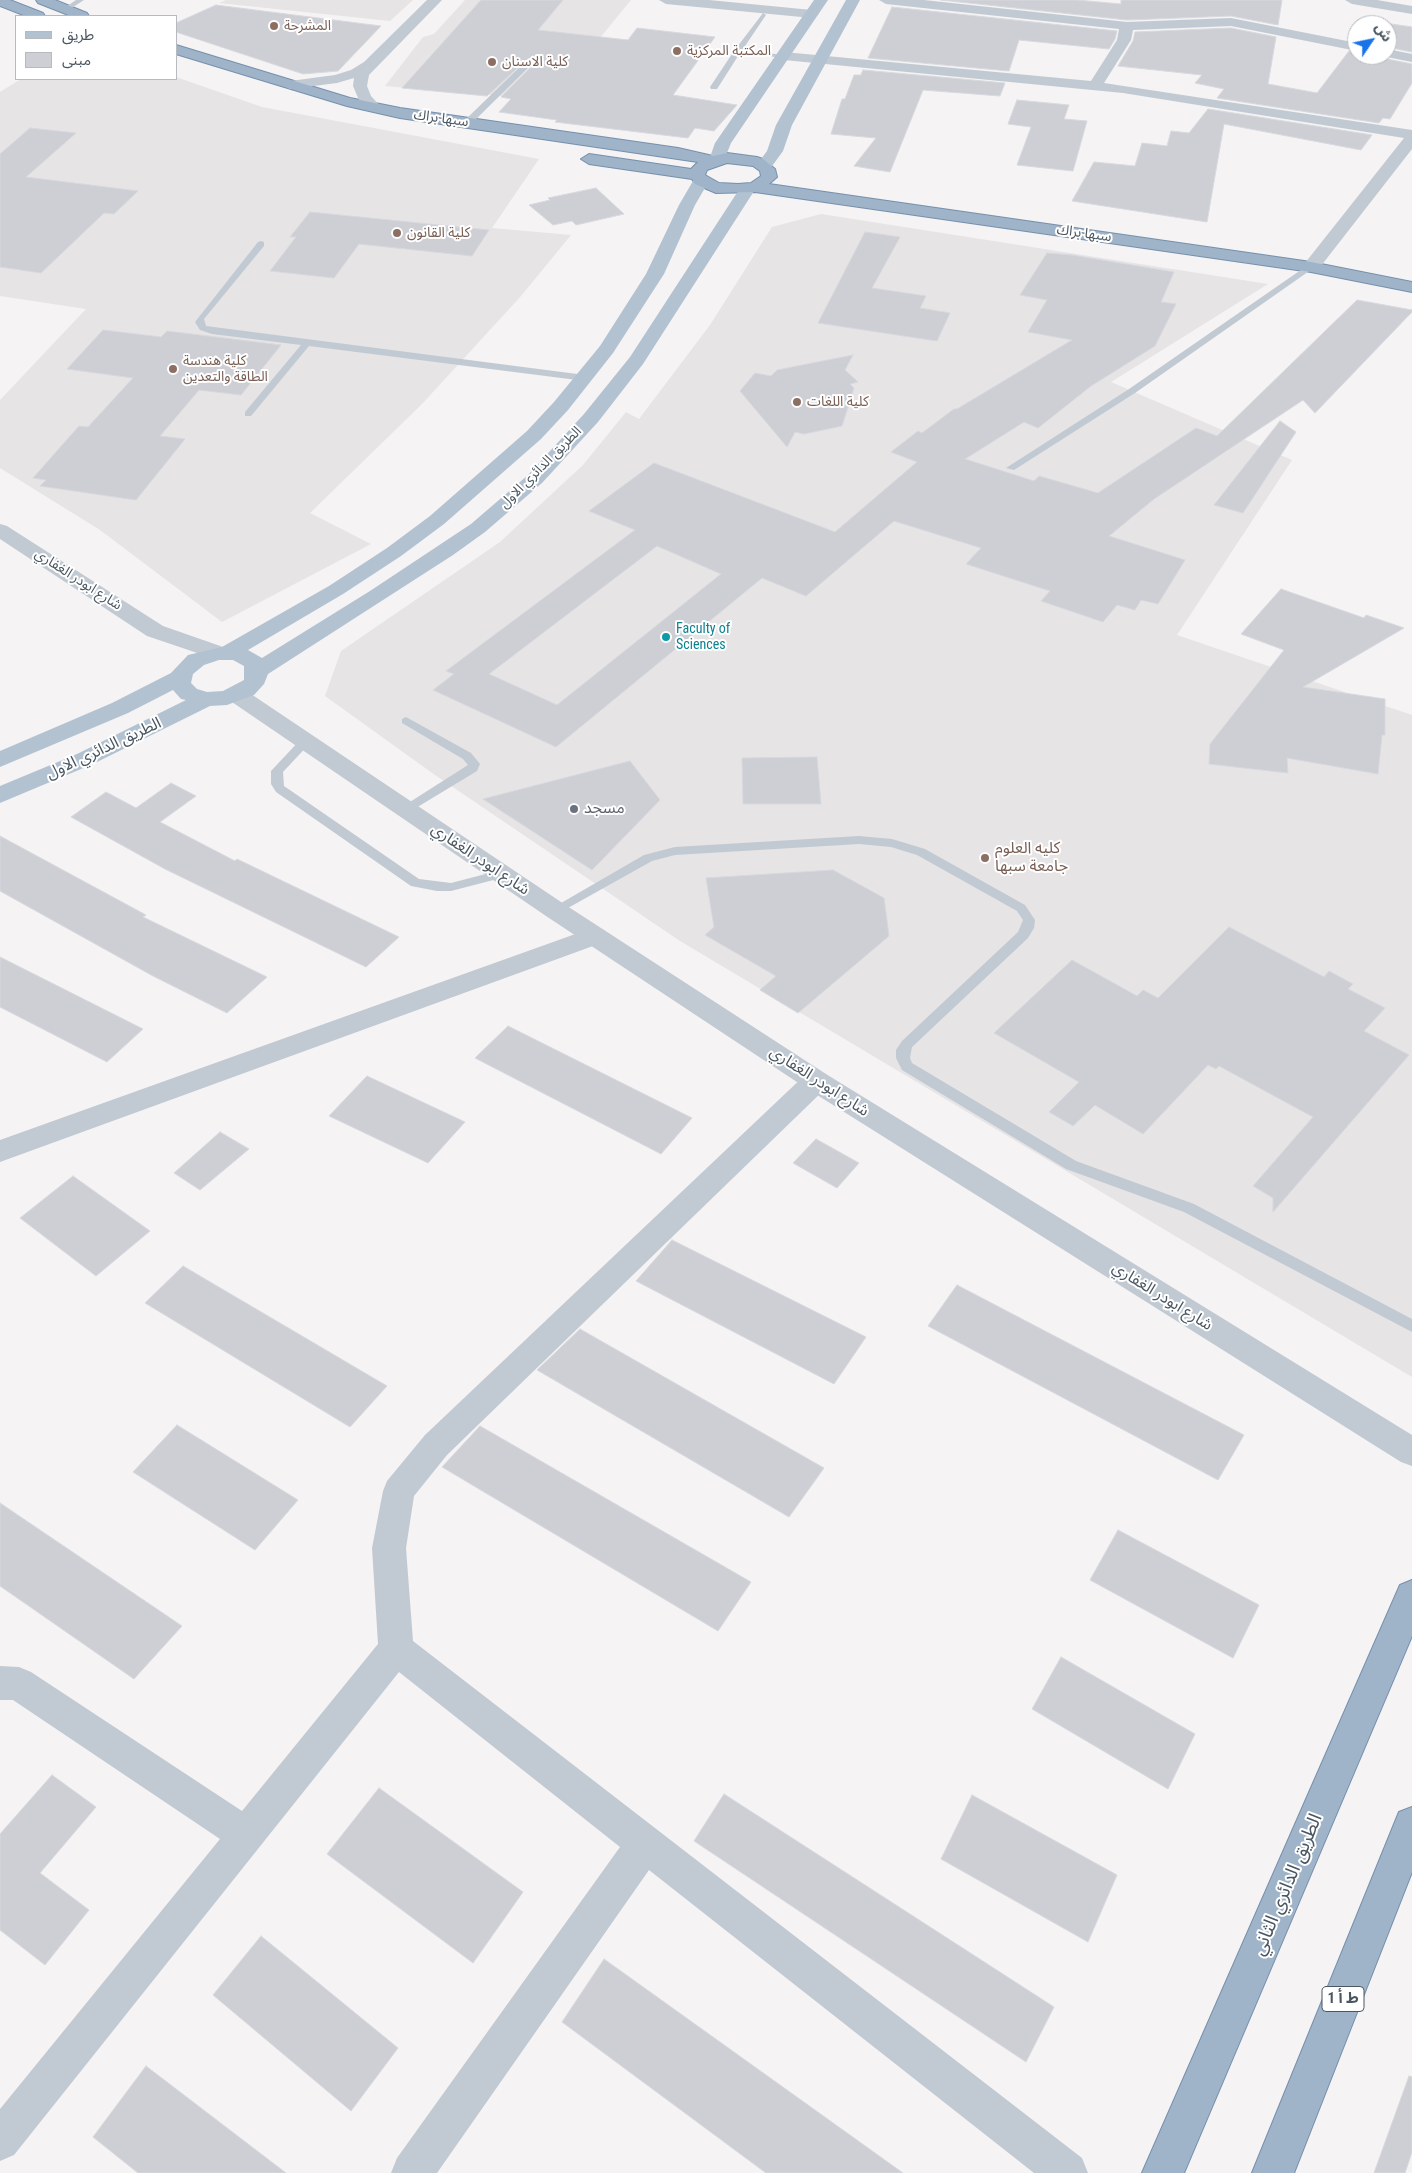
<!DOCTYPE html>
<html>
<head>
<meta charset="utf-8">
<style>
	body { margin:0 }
	#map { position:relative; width:1412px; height:2173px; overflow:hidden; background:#f5f3f3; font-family:"Roboto Condensed","Noto Sans Arabic",sans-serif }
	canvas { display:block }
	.legend { position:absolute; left:15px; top:15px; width:162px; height:65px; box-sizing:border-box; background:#fff; border:1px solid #b7bbc0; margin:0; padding:6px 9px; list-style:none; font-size:15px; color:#4a5661 }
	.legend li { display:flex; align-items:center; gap:10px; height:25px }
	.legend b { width:25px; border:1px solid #b7bbc0 }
	.north { position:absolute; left:1347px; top:15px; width:50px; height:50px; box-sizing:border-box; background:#fff; border:1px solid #b7bbc0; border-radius:50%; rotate:56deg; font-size:14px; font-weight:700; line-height:20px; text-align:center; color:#4a5661 }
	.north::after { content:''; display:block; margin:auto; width:18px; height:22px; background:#1a73e8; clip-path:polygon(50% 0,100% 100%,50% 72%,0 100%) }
</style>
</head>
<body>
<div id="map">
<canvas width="1412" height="2173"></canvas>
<ul class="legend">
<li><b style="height:6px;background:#b3c2d1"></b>طريق</li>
<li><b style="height:14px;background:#cdcfd5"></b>مبنى</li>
</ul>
<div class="north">ش</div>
</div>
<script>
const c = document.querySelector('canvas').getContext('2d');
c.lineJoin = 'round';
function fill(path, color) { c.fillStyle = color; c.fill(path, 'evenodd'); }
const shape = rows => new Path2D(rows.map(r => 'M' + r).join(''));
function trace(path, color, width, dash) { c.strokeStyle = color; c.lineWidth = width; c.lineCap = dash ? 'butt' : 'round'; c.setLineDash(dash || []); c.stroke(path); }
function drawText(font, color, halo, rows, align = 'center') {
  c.font = font + ' "Roboto Condensed","Noto Sans Arabic",sans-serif'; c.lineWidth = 4; c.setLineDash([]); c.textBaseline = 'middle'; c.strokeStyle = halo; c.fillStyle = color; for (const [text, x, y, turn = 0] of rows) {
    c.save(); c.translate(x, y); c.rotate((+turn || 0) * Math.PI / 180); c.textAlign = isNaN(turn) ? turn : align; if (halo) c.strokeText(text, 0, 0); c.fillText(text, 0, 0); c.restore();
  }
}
const education = shape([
	[226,0,413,0,390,21,219,3],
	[465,0,631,0,549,100,385,86,423,37,434,34],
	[176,77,262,107,539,159,492,228,571,235,521,296,422,404,310,513,371,544,222,622,100,530,0,468,0,400,86,309,0,296,0,92,21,79,176,79],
	[821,214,1268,284,1111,382,1292,460,1177,635,1412,715,1412,1377,680,941,435,775,325,696,341,651,500,542,583,465,626,412,639,419,710,325,772,227]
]);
const building = shape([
	[481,0,563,0,538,30,628,40,637,28,715,37,673,95,737,105,714,131,695,128,688,138,555,122,557,120,499,112,511,99,501,97,533,65,533,62,526,60,487,96,402,88,481,0],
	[941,0,1077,0,1121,4,1121,0,1282,0,1278,25,1231,16,1127,20,941,0],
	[216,5,255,10,381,26,338,71,303,74,176,32,176,23,216,5],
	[892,7,1117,31,1115,39,1109,49,1019,40,1009,71,868,58,892,7],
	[1371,21,1412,27,1412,52,1387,47,1387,25,1368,25,1371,21],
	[1231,28,1276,37,1268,84,1317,93,1349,51,1357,53,1357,55,1381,55,1382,58,1412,64,1412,83,1390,119,1383,118,1379,123,1217,98,1224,89,1195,83,1202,75,1118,66,1133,41,1135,32,1231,28],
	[863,70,1005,83,1000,96,923,90,890,172,854,166,876,138,831,134,842,99,845,99,854,75,861,75,863,70],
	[1017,100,1069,105,1064,119,1087,121,1073,171,1017,165,1031,127,1008,124,1017,100],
	[1208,109,1372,135,1361,150,1224,124,1207,222,1072,201,1094,162,1135,166,1142,143,1167,146,1171,131,1189,133,1208,109],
	[30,128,76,133,26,177,138,191,114,214,104,213,41,273,0,267,0,154,30,128],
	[596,188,624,214,576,225,572,221,553,225,529,205,550,200,548,198,596,188],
	[310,212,489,230,472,256,359,244,334,278,270,271,296,237,290,237,310,212],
	[865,232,900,237,872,288,926,296,920,308,950,313,937,341,818,323,865,232],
	[1047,253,1072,255,1174,272,1161,302,1176,304,1155,346,1091,386,1038,428,1024,422,965,459,1034,481,1039,476,1098,493,1196,428,1217,436,1357,300,1412,310,1412,312,1315,413,1303,400,1154,499,1109,536,1185,560,1158,604,1141,600,1135,610,1117,605,1103,622,1041,601,1050,591,966,564,981,548,894,521,806,596,762,578,556,747,433,690,454,674,446,671,635,530,589,511,654,463,835,532,917,462,891,452,918,431,922,433,954,409,957,409,1072,340,1028,332,1047,300,1020,295,1047,253],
	[657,546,721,574,557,705,489,674,657,546],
	[103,330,161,337,167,331,281,345,241,395,199,390,160,436,185,439,136,500,40,486,46,480,33,478,79,426,88,427,133,378,67,369,103,330],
	[853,355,845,370,858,382,850,384,854,388,842,426,804,434,795,432,787,447,740,391,755,373,771,376,777,370,853,355],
	[1280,421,1296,432,1243,513,1214,505,1280,421],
	[1281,589,1364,618,1366,615,1404,628,1303,687,1385,699,1385,735,1382,735,1378,774,1287,758,1288,773,1209,764,1210,744,1284,650,1241,634,1281,589],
	[817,757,821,804,743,804,742,758,817,757],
	[630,761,660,800,592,870,483,799,630,761],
	[171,783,196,796,160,822,235,861,237,859,399,937,366,967,165,869,71,817,106,792,136,808,171,783],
	[0,836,146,915,143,917,267,977,227,1013,153,976,0,891,0,836],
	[833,870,884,898,889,936,798,1013,760,990,776,976,705,935,714,927,706,878,833,870],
	[1229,927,1324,977,1329,971,1353,984,1348,989,1385,1008,1364,1031,1409,1055,1273,1212,1273,1198,1253,1186,1313,1117,1219,1066,1216,1069,1208,1065,1143,1134,1095,1105,1073,1126,1049,1112,1079,1082,994,1033,1072,960,1137,996,1143,990,1158,998,1229,927],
	[0,957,143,1029,107,1062,0,1007,0,957],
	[508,1026,692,1118,661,1154,475,1058,508,1026],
	[367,1076,465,1122,428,1163,329,1116,367,1076],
	[220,1132,249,1149,200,1190,174,1173,220,1132],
	[816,1139,859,1163,837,1188,793,1163,816,1139],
	[73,1176,150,1231,96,1276,20,1218,73,1176],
	[672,1240,866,1337,834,1384,636,1281,672,1240],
	[183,1266,387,1386,350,1427,145,1303,183,1266],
	[957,1285,1244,1435,1218,1480,928,1326,957,1285],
	[580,1329,824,1468,789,1517,537,1370,580,1329],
	[177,1425,298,1500,255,1550,133,1472,177,1425],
	[480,1426,751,1582,718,1631,442,1467,480,1426],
	[0,1503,182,1626,134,1679,0,1586,0,1503],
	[1118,1530,1259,1605,1233,1658,1090,1580,1118,1530],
	[1061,1657,1195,1734,1168,1789,1032,1709,1061,1657],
	[52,1775,96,1807,40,1873,89,1910,45,1965,0,1930,0,1834,52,1775],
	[379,1788,523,1892,473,1963,327,1854,379,1788],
	[724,1794,1054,2007,1026,2062,694,1841,724,1794],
	[972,1795,1117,1875,1088,1942,941,1859,972,1795],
	[261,1936,398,2048,351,2111,213,1995,261,1936],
	[604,1959,903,2173,766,2173,562,2022,604,1959],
	[146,2066,286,2173,138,2173,93,2137,146,2066],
	[1409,2076,1412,2077,1412,2152,1405,2173,1374,2173,1409,2076]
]);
const service = shape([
	[76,0,84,0,67,11,63,11,63,9,76,0],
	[763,13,766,15,743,49,788,56,784,58,740,53,717,89,711,89,710,87,734,51,763,13],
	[525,62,532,64,471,124,465,124,465,120,525,62],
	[261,241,264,242,264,246,204,319,206,326,585,375,590,378,585,381,309,346,251,416,245,416,245,412,301,345,212,334,200,330,195,322,258,242,261,241],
	[1308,265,1315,267,1135,393,1014,470,1006,468,1129,389,1308,265],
	[406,717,471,753,480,764,477,771,406,814,400,810,402,807,468,765,463,759,402,723,402,719,406,717],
	[305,738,311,742,283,772,284,786,419,879,451,883,501,870,505,871,507,874,505,877,451,891,437,891,411,886,276,792,271,784,271,771,301,739,305,738],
	[859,836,892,839,925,849,1025,905,1035,920,1034,928,1028,938,912,1047,910,1058,912,1063,1076,1161,1194,1204,1412,1319,1412,1332,1184,1212,1066,1169,902,1070,896,1058,896,1050,902,1041,1018,932,1023,920,1017,911,917,855,891,847,859,844,675,855,652,861,559,913,555,914,549,910,644,855,675,847,859,836]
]);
const minor = shape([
	[427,0,442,0,369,75,367,86,371,96,381,107,378,110,368,110,359,100,353,86,354,78,337,83,290,89,283,85,290,81,335,75,351,70,364,62,427,0],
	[659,0,709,0,812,10,819,14,812,18,666,4,659,0],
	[879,0,924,0,1127,22,1231,18,1357,43,1357,51,1231,26,1133,30,1131,40,1104,83,1412,130,1412,149,1317,271,1305,271,1302,267,1305,263,1404,138,1123,93,784,60,777,56,784,52,1091,81,1117,40,1119,29,886,4,879,0],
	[1345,0,1377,0,1412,6,1412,14,1352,4,1345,0],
	[1387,49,1412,54,1412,62,1382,56,1387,55,1387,49],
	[595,927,604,930,608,936,604,942,0,1162,0,1140,595,927],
	[816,1071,826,1074,830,1081,826,1088,447,1455,414,1496,406,1548,413,1641,1082,2158,1088,2173,1034,2173,649,1870,437,2173,391,2173,397,2158,620,1847,399,1672,14,2155,0,2161,0,2109,220,1839,13,1700,0,1700,0,1666,19,1667,31,1672,242,1811,378,1644,372,1548,383,1491,387,1481,425,1435,806,1074,816,1071]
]);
const tertiary = shape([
	[0,524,7,526,163,626,226,648,229,653,226,658,218,660,147,636,0,539,0,524],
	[237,688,245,690,564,904,826,1074,1412,1435,1412,1466,1401,1462,806,1088,546,916,229,700,226,695,229,690,237,688]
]);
const primary = shape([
	[814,0,828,0,731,143,723,163,711,163,709,160,715,143,814,0],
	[846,0,860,0,792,125,783,151,770,169,758,169,756,166,767,151,776,125,846,0],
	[701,176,709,181,695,205,664,274,613,353,568,410,541,439,444,524,401,556,343,594,248,650,262,658,370,591,471,524,528,475,584,414,630,357,742,185,754,185,756,188,643,364,598,422,542,483,485,532,453,555,268,674,264,684,254,695,227,705,210,706,93,764,0,803,0,786,77,754,186,700,181,699,173,690,128,713,0,767,0,751,112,703,171,673,188,655,222,647,329,586,387,548,430,516,527,431,554,402,600,346,646,274,679,205,693,181,701,176],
	[219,660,233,660,244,666,244,680,223,691,207,692,197,689,191,683,193,674,204,665,219,660]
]);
const trunk = shape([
	[0,0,10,0,43,13,45,16,26,16,0,6,0,0],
	[36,0,55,0,87,13,89,16,71,16,38,3,36,0],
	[176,45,350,98,400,108,678,148,713,156,727,153,757,157,763,159,775,169,777,177,769,184,1311,262,1412,282,1412,292,1311,272,755,192,716,193,695,184,692,179,589,164,581,159,589,154,691,169,698,162,400,118,347,106,176,54,176,45],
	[727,163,753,166,760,171,761,176,751,183,738,184,719,183,705,175,707,170,727,163],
	[1412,1580,1412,1636,1184,2173,1142,2173,1400,1585,1412,1580],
	[1412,1807,1412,1872,1294,2173,1252,2173,1399,1812,1412,1807]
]);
const markers = [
	[274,26,5,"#8d6e63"],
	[677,51,5,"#8d6e63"],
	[492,62,5,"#8d6e63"],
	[397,233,5,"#8d6e63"],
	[173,369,5,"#8d6e63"],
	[797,402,5,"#8d6e63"],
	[666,637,5,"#0f9aa8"],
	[574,809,5,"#6b7280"],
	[985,858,5,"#8d6e63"]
];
const farEducationnames = [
	["المشرحة",284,26],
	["المكتبة المركزية",687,51],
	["كلية الاسنان",502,62],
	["كلية القانون",407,233],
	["كلية هندسة",183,361],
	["الطاقة والتعدين",183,377],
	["كلية اللغات",807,402]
];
const farStreetnames = [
	["سبها-براك",441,119,8],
	["سبها-براك",1084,234,8],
	["الطريق الدائري الاول",541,468,-45],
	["شارع ابودر الغفاري",78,580,33]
];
const farCulturenames = [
	["Faculty of",676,629],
	["Sciences",676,645]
];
const shields = [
	[1343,1999,42]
];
const shieldNames = [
	["ط أ 1",1343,1999]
];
const streetNames = [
	["الطريق الدائري الاول",104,749,-25],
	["شارع ابودر الغفاري",480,860,34],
	["شارع ابودر الغفاري",819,1082,33],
	["شارع ابودر الغفاري",1162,1297,32]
];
const worshipNames = [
	["مسجد",584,809]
];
const educationNames = [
	["كليه العلوم",995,849],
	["جامعة سبها",995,867]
];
const nearStreetnames = [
	["الطريق الدائري الثاني",1288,1885,-67]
];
fill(education, '#e6e4e5');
fill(building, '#cdcfd5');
trace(building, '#d7d9de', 1);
trace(trunk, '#7690ad', 2);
fill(service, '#c1cad2');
fill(minor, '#c1cad2');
fill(tertiary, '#c1cad2');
fill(primary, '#b3c2d1');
fill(trunk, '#9fb4c9');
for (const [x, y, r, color] of markers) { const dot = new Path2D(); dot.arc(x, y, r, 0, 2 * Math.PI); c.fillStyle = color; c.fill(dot); trace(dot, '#fff', 2); }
drawText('14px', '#785e54', '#fff', farEducationnames, 'left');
drawText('14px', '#4a5661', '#fff', farStreetnames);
drawText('14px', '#0d838f', '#fff', farCulturenames, 'left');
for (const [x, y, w] of shields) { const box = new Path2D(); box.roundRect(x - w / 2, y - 12.5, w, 25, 4); c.fillStyle = '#fff'; c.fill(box); trace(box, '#4a5661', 1); }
drawText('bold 15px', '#4a5661', null, shieldNames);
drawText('16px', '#4a5661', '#fff', streetNames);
drawText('16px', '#5b616d', '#fff', worshipNames, 'left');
drawText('16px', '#785e54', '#fff', educationNames, 'left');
drawText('19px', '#4a5661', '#fff', nearStreetnames);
</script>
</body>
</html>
